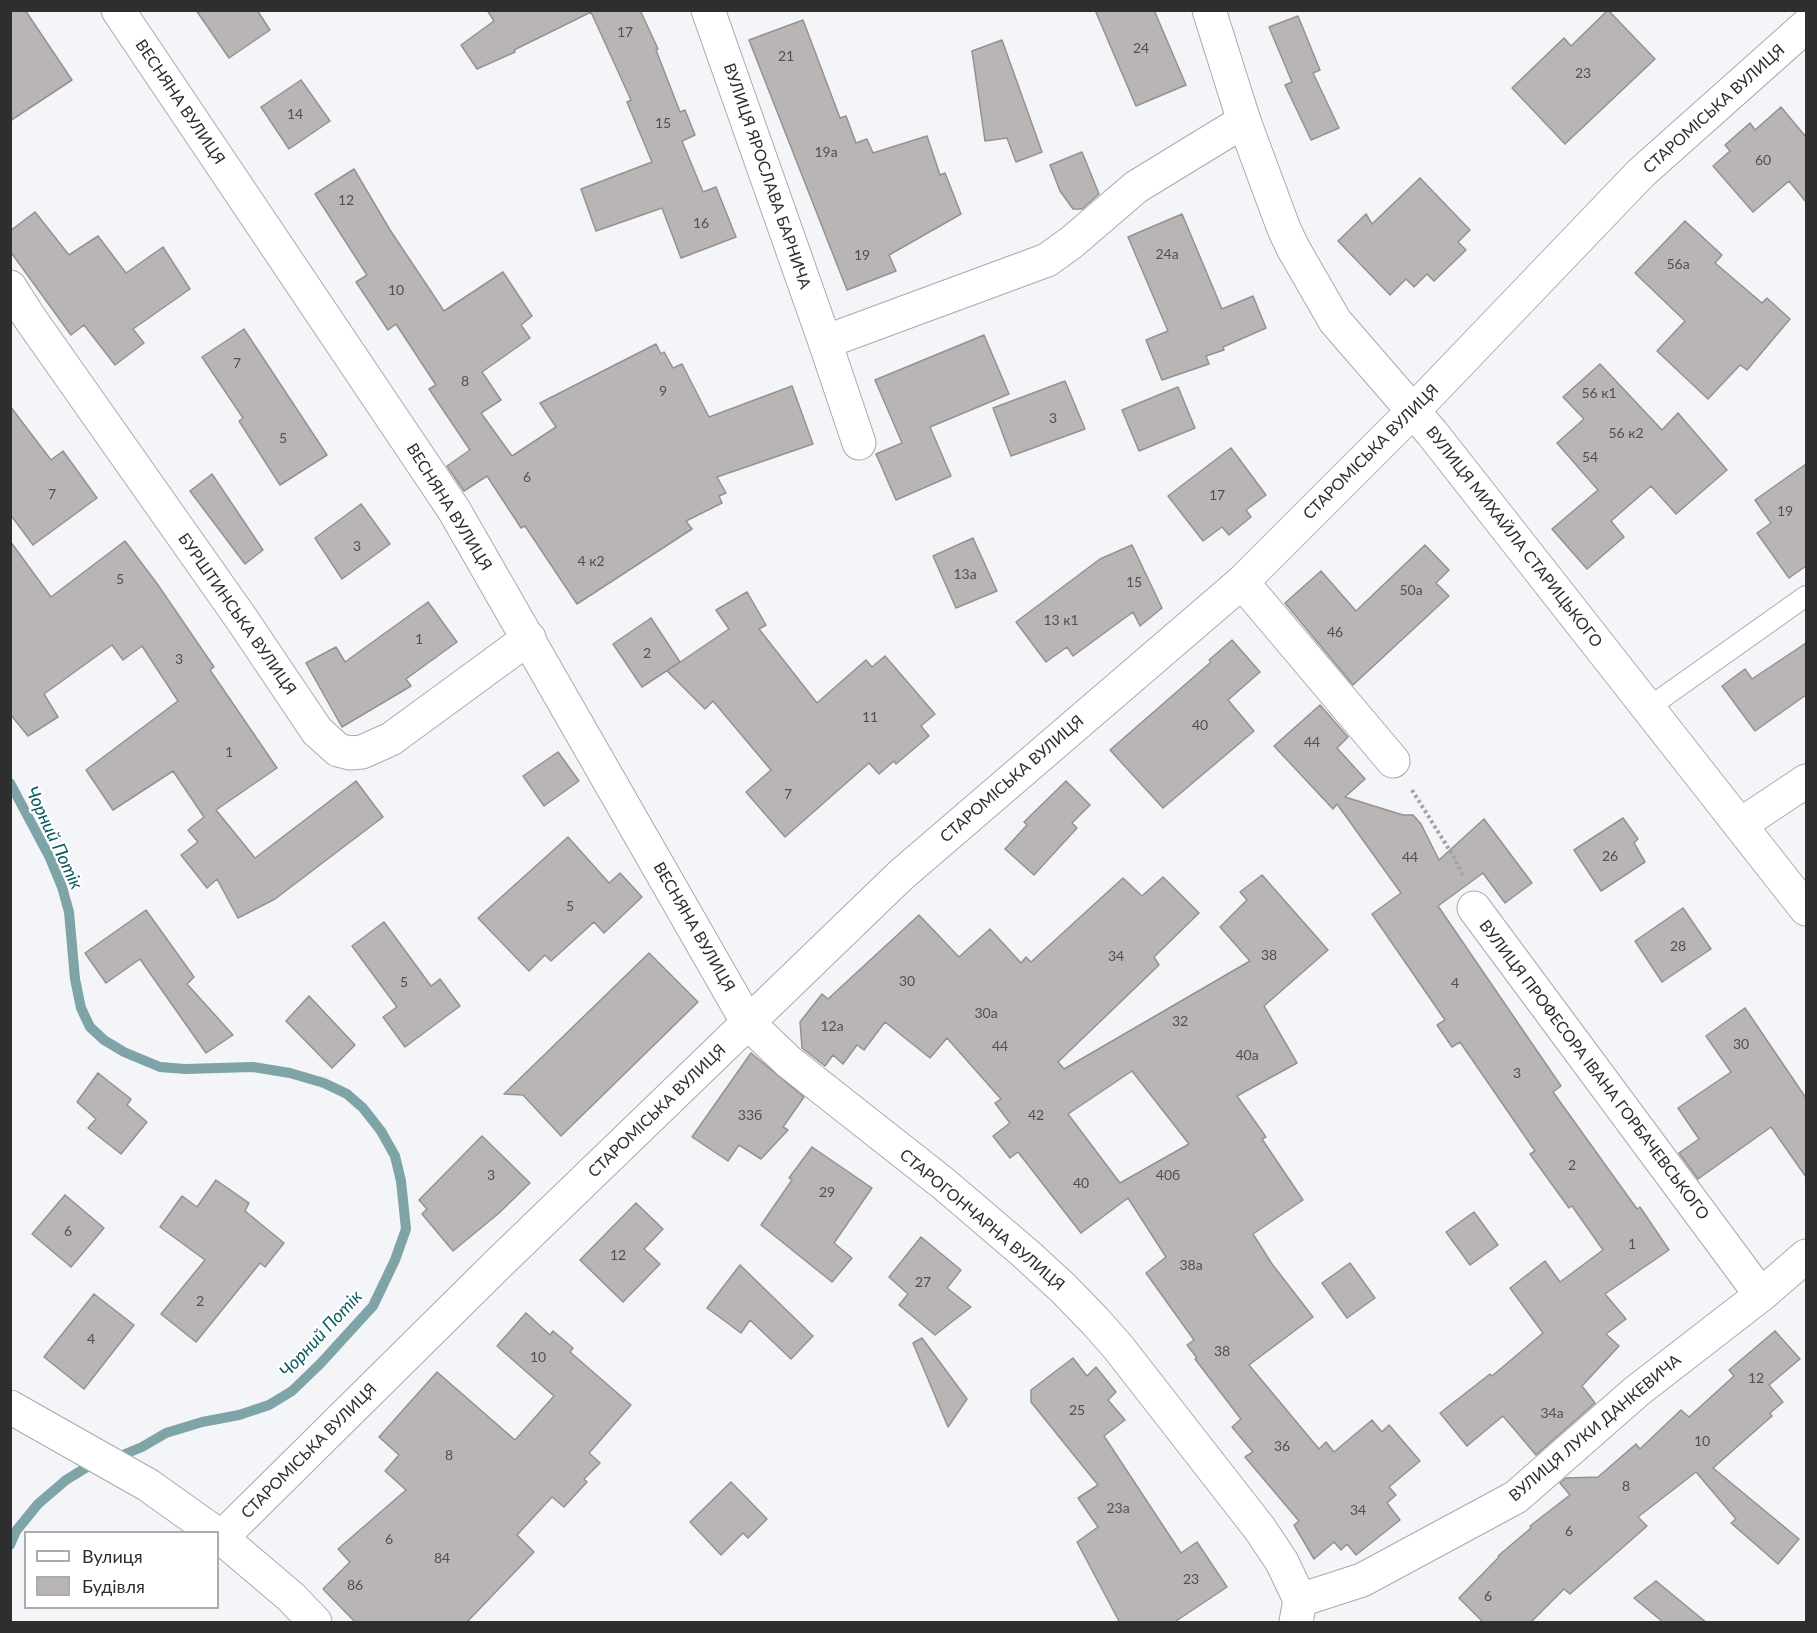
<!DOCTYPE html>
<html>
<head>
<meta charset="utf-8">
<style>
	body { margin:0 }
	#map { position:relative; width:1817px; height:1633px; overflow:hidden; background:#f4f5f8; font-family:Lato,sans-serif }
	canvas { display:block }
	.frame { position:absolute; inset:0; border:12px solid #2e2e2f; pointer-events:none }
	.legend { position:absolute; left:24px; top:1531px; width:195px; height:78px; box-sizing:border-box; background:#fff; border:2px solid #ababac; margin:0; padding:8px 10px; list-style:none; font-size:18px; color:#2e2e2f }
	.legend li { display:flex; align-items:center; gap:12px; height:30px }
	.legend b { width:30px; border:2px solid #ababac }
</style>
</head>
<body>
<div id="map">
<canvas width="1817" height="1633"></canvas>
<div class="frame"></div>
<ul class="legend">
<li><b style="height:8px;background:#fff"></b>Вулиця</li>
<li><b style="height:16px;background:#b9b5b4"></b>Будівля</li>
</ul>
</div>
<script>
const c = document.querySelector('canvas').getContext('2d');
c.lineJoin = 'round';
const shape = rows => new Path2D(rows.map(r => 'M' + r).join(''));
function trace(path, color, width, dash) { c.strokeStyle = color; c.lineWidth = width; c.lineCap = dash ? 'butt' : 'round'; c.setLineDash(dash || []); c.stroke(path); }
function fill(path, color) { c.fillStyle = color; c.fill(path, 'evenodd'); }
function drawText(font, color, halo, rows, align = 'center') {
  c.font = font + ' Lato,sans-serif'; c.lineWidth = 4.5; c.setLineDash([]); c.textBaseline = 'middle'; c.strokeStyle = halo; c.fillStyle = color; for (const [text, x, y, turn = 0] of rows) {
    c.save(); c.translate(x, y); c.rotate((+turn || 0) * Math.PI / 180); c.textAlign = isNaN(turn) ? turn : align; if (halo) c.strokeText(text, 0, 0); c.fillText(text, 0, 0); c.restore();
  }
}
const stream = shape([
	[10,783,50,858,62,887,69,912,75,979,81,1008,90,1027,104,1040,124,1052,160,1067,185,1069,253,1067,290,1073,324,1083,347,1094,363,1108,381,1131,395,1156,401,1181,406,1229,395,1260,373,1306,320,1364,292,1391,269,1405,239,1415,202,1422,166,1433,142,1447,113,1459],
	[10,1545,16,1531,38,1504,66,1480,87,1467,98,1464]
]);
const building = shape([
	[10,10,25,10,72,80,10,121,10,10],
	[196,10,257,10,270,30,229,58,196,10],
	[487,10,640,10,658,49,656,50,680,112,685,110,695,135,682,141,703,192,716,187,736,237,681,258,662,208,596,231,581,189,652,162,627,102,631,100,591,12,514,50,515,52,477,69,461,45,494,21,487,10],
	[1095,10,1154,10,1186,85,1136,106,1095,10],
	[1608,10,1655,59,1565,144,1512,88,1564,38,1571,46,1608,10],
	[1298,16,1320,70,1313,73,1339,128,1311,140,1285,85,1292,82,1269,27,1298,16],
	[803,20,840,118,846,116,856,143,867,139,873,153,927,136,940,175,945,173,961,214,889,255,896,271,847,290,749,40,803,20],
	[1002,40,1042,152,1016,162,1007,138,985,141,972,51,1002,40],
	[301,80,330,121,289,149,261,107,301,80],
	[1781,107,1806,137,1806,202,1789,181,1753,212,1713,166,1730,151,1725,145,1750,123,1755,130,1781,107],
	[1082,152,1099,194,1082,209,1073,209,1060,191,1050,165,1082,152],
	[354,169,390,230,444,311,503,272,532,316,521,325,530,338,482,372,501,400,481,413,512,456,556,427,540,403,656,344,661,354,664,352,673,368,682,364,709,417,792,386,813,444,717,477,726,493,719,496,722,503,686,521,692,529,577,604,525,526,521,528,487,476,464,491,447,466,470,450,429,389,436,385,396,324,388,330,356,282,367,275,315,194,354,169],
	[1420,178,1470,230,1458,242,1466,250,1434,281,1427,274,1414,287,1406,279,1390,295,1338,241,1366,214,1372,224,1420,178],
	[35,212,69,255,98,236,126,273,163,247,190,289,133,329,144,343,115,365,84,325,71,335,10,251,10,231,35,212],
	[1182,214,1222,309,1253,296,1266,328,1223,347,1224,350,1206,356,1209,364,1162,380,1146,340,1168,331,1128,237,1182,214],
	[1685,221,1722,255,1715,263,1762,303,1767,298,1790,319,1747,370,1740,365,1708,399,1657,351,1685,321,1635,273,1685,221],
	[244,329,327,455,280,485,239,421,243,418,202,357,244,329],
	[984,335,1009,394,930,427,951,476,896,500,876,454,902,443,875,380,984,335],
	[1600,364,1662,430,1678,413,1727,470,1676,514,1651,486,1611,521,1624,537,1587,569,1552,529,1598,490,1557,443,1584,419,1563,397,1600,364],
	[1065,381,1085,429,1011,456,993,408,1065,381],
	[1178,387,1195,428,1139,451,1122,410,1178,387],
	[10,406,51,460,63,451,97,498,33,545,10,514,10,406],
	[1231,448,1266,495,1246,510,1251,517,1229,535,1222,527,1203,541,1168,496,1231,448],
	[1806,464,1806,566,1789,578,1757,533,1771,523,1755,500,1806,464],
	[212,474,263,550,245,564,190,491,212,474],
	[361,504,390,544,342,579,315,538,361,504],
	[973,538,997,591,956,608,933,556,973,538],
	[10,541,51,597,125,541,158,585,214,667,210,670,277,768,216,810,255,858,356,781,383,817,275,899,238,918,217,879,207,888,181,855,198,842,188,830,204,817,173,771,113,810,86,770,178,701,142,646,123,660,112,645,44,694,58,717,28,736,10,714,10,541],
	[1132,545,1162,608,1140,626,1133,612,1073,656,1067,647,1046,662,1016,622,1100,559,1132,545],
	[1425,545,1449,570,1436,583,1449,596,1353,685,1285,603,1321,571,1356,611,1425,545],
	[747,592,766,625,759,629,817,703,866,660,872,667,885,656,935,714,921,726,929,736,896,764,894,761,879,774,869,763,785,837,746,792,771,770,713,701,705,709,667,671,729,629,716,610,747,592],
	[428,602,457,642,406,679,411,686,342,727,306,663,336,647,345,662,428,602],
	[651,618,680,662,642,687,613,644,651,618],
	[1232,640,1260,672,1228,700,1254,731,1163,808,1110,750,1211,662,1209,660,1232,640],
	[1806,643,1806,695,1755,731,1722,686,1745,669,1752,679,1806,643],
	[1320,705,1348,737,1337,748,1365,779,1345,797,1403,815,1413,815,1421,824,1439,860,1484,819,1532,883,1505,903,1483,873,1438,906,1561,1086,1553,1092,1637,1209,1640,1207,1669,1250,1605,1294,1626,1319,1606,1334,1619,1346,1582,1386,1595,1403,1536,1455,1503,1416,1467,1446,1440,1413,1490,1374,1492,1376,1543,1333,1510,1288,1545,1261,1560,1282,1603,1250,1572,1206,1569,1208,1530,1154,1535,1151,1460,1042,1452,1047,1437,1025,1445,1020,1372,914,1401,893,1337,804,1333,809,1274,746,1320,705],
	[558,752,579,781,544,806,523,776,558,752],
	[1066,781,1090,805,1072,823,1077,828,1034,875,1005,849,1027,825,1024,822,1066,781],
	[1623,818,1638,839,1634,843,1645,862,1601,891,1574,850,1623,818],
	[568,837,609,883,620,873,642,897,604,933,594,922,551,961,545,955,529,971,478,918,568,837],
	[1262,875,1328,950,1264,1006,1297,1063,1237,1096,1266,1137,1262,1139,1303,1200,1253,1234,1272,1264,1313,1317,1249,1365,1319,1449,1326,1442,1334,1452,1372,1420,1382,1432,1389,1425,1420,1461,1389,1487,1396,1495,1387,1503,1400,1520,1356,1555,1347,1544,1341,1550,1334,1542,1314,1559,1294,1525,1299,1521,1245,1457,1253,1452,1232,1427,1241,1419,1195,1359,1197,1358,1187,1345,1194,1340,1146,1273,1166,1257,1128,1198,1081,1233,1018,1152,1010,1158,993,1136,1010,1123,995,1103,1001,1099,947,1038,930,1058,885,1022,864,1050,857,1045,843,1064,833,1055,825,1066,802,1048,800,1022,822,994,828,999,919,915,959,957,990,929,1021,963,1026,957,1031,962,1123,878,1142,896,1163,877,1199,913,1154,957,1159,965,1058,1062,1064,1069,1250,961,1220,927,1247,900,1240,892,1262,875],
	[1132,1071,1189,1144,1120,1183,1068,1114,1132,1071],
	[1683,908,1711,949,1662,982,1635,941,1683,908],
	[146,910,194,977,187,984,233,1035,206,1053,140,959,106,983,85,953,146,910],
	[384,922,431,986,440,979,460,1006,405,1047,383,1017,397,1007,352,946,384,922],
	[649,953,698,1002,561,1136,523,1095,504,1094,649,953],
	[309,996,355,1045,332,1068,286,1021,309,996],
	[1745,1008,1806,1098,1806,1177,1771,1127,1698,1179,1679,1153,1699,1139,1678,1108,1731,1072,1706,1036,1745,1008],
	[751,1053,804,1097,783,1127,788,1130,761,1159,739,1145,728,1161,692,1137,751,1053],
	[98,1073,131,1099,127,1105,147,1122,121,1154,88,1128,96,1119,77,1102,98,1073],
	[482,1136,530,1183,499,1213,453,1251,422,1214,427,1209,419,1200,482,1136],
	[812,1147,872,1188,834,1243,852,1258,832,1282,761,1225,792,1180,789,1178,812,1147],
	[216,1180,249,1203,245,1211,284,1243,265,1267,260,1263,196,1342,161,1314,205,1260,160,1227,182,1196,197,1207,216,1180],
	[65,1195,104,1228,71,1267,32,1234,65,1195],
	[636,1203,663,1229,644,1249,660,1264,623,1302,580,1260,636,1203],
	[1474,1212,1498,1245,1470,1265,1446,1232,1474,1212],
	[921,1237,961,1270,947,1288,971,1307,935,1335,899,1305,908,1294,889,1277,921,1237],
	[1350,1263,1375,1298,1347,1318,1322,1283,1350,1263],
	[740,1265,813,1336,791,1359,750,1320,741,1333,707,1308,740,1265],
	[94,1294,134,1325,84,1389,44,1357,94,1294],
	[526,1313,550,1335,553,1331,573,1348,570,1352,631,1405,589,1453,600,1463,584,1479,587,1482,564,1507,552,1497,517,1535,534,1552,466,1623,356,1623,323,1589,350,1562,338,1549,406,1490,385,1471,399,1455,379,1437,437,1372,515,1440,554,1396,497,1346,526,1313],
	[1775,1331,1800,1359,1769,1385,1783,1402,1770,1413,1772,1416,1713,1468,1799,1539,1778,1564,1731,1523,1736,1519,1696,1472,1638,1517,1647,1526,1570,1594,1564,1589,1530,1623,1484,1623,1459,1598,1499,1557,1498,1556,1531,1528,1530,1526,1570,1495,1560,1483,1566,1478,1598,1477,1636,1444,1640,1449,1681,1410,1689,1417,1734,1376,1729,1370,1775,1331],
	[922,1338,967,1399,948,1427,913,1343,922,1338],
	[1073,1358,1087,1376,1096,1367,1116,1392,1108,1400,1125,1420,1104,1436,1181,1553,1197,1542,1227,1587,1173,1623,1120,1623,1077,1542,1098,1527,1078,1498,1098,1485,1031,1402,1031,1390,1073,1358],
	[731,1482,767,1519,748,1538,743,1533,721,1555,690,1522,731,1482],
	[1656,1581,1707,1623,1664,1623,1634,1598,1656,1581]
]);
const path = shape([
	[1412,790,1455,859,1463,876]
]);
const lane = shape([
	[1648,708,1806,596]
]);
const street = shape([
	[118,10,454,510,748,1023,789,1062,944,1184,1026,1254,1063,1288,1095,1321,1118,1347,1260,1529,1282,1562,1300,1600,1296,1622],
	[708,10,825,342,859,443],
	[10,287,29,317,243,621,317,731,338,750,350,753,362,752,391,739,529,638],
	[825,342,1047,260,1072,242,1136,187,1244,121],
	[1242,582,1393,761],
	[1740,825,1806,781],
	[1474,908,1761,1295],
	[1300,1600,1362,1580,1516,1497,1637,1391,1761,1295,1806,1256]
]);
const secondary = shape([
	[1209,10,1244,121,1284,229,1293,248,1335,321,1432,433,1806,909],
	[10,1407,148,1485,214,1532],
	[218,1535,291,1597,315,1622],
	[221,1538,499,1263,901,875,1242,582,1413,411,1641,173,1806,26]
]);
const numberNames = [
	["17",625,32],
	["24",1141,48],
	["21",786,56],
	["23",1583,73],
	["14",295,114],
	["15",663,123],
	["19а",826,152],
	["60",1763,160],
	["12",346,200],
	["16",701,223],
	["24а",1167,254],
	["19",862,255],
	["56а",1678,264],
	["10",396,290],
	["7",237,363],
	["8",465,381],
	["9",663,391],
	["56 к1",1599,393],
	["3",1053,418],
	["56 к2",1626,433],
	["5",283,438],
	["54",1590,457],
	["6",527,477],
	["7",52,494],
	["17",1217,495],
	["19",1785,511],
	["3",357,546],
	["4 к2",591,561],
	["13а",965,574],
	["5",120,579],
	["15",1134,582],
	["50а",1411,590],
	["13 к1",1061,620],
	["46",1335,632],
	["1",419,639],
	["2",647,653],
	["3",179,659],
	["11",870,717],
	["40",1200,725],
	["44",1312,742],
	["1",229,752],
	["7",788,794],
	["26",1610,856],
	["44",1410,857],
	["5",570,906],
	["28",1678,946],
	["38",1269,955],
	["34",1116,956],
	["30",907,981],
	["5",404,982],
	["4",1455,983],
	["30а",986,1013],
	["32",1180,1021],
	["12а",832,1026],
	["30",1741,1044],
	["44",1000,1046],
	["40а",1247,1055],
	["3",1517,1073],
	["33б",750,1115],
	["42",1036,1115],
	["2",1572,1165],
	["3",491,1175],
	["40б",1168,1175],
	["40",1081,1183],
	["29",827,1192],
	["6",68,1231],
	["1",1632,1244],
	["12",618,1255],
	["38а",1191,1265],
	["27",923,1282],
	["2",200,1301],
	["4",91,1339],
	["38",1222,1351],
	["10",538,1357],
	["12",1756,1378],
	["25",1077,1410],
	["34а",1552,1413],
	["10",1702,1441],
	["36",1282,1446],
	["8",449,1455],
	["8",1626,1486],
	["23а",1118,1508],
	["34",1358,1510],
	["6",1569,1531],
	["6",389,1539],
	["84",442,1558],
	["23",1191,1579],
	["86",355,1585],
	["6",1488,1596]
];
const streetNames = [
	["ВЕСНЯНА ВУЛИЦЯ",180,102,56],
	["СТАРОМІСЬКА ВУЛИЦЯ",1714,109,-42],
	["ВУЛИЦЯ ЯРОСЛАВА БАРНИЧА",767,176,71],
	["СТАРОМІСЬКА ВУЛИЦЯ",1371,452,-45],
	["ВЕСНЯНА ВУЛИЦЯ",449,507,58],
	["ВУЛИЦЯ МИХАЙЛА СТАРИЦЬКОГО",1514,537,52],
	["БУРШТИНСЬКА ВУЛИЦЯ",237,614,55],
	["СТАРОМІСЬКА ВУЛИЦЯ",1012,779,-41],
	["ВЕСНЯНА ВУЛИЦЯ",694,927,60],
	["ВУЛИЦЯ ПРОФЕСОРА ІВАНА ГОРБАЧЕВСЬКОГО",1594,1070,53],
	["СТАРОМІСЬКА ВУЛИЦЯ",657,1111,-44],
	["СТАРОГОНЧАРНА ВУЛИЦЯ",982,1220,40],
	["ВУЛИЦЯ ЛУКИ ДАНКЕВИЧА",1595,1428,-40],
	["СТАРОМІСЬКА ВУЛИЦЯ",309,1451,-45]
];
const waterNames = [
	["Чорний Потік",54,838,65],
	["Чорний Потік",321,1334,-47]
];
trace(stream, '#7ea4a8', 10);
fill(building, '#b9b5b4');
trace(building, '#959190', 1.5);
trace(lane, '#a9aaad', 22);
trace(street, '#a9aaad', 35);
trace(secondary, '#a9aaad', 35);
trace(path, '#a3a4a6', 4, [3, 3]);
trace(lane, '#fff', 20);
trace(street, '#fff', 33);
trace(secondary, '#fff', 33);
drawText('14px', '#515050', null, numberNames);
drawText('16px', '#2e2e2f', '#fff', streetNames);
drawText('italic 18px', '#075b62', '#fff', waterNames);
</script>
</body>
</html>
